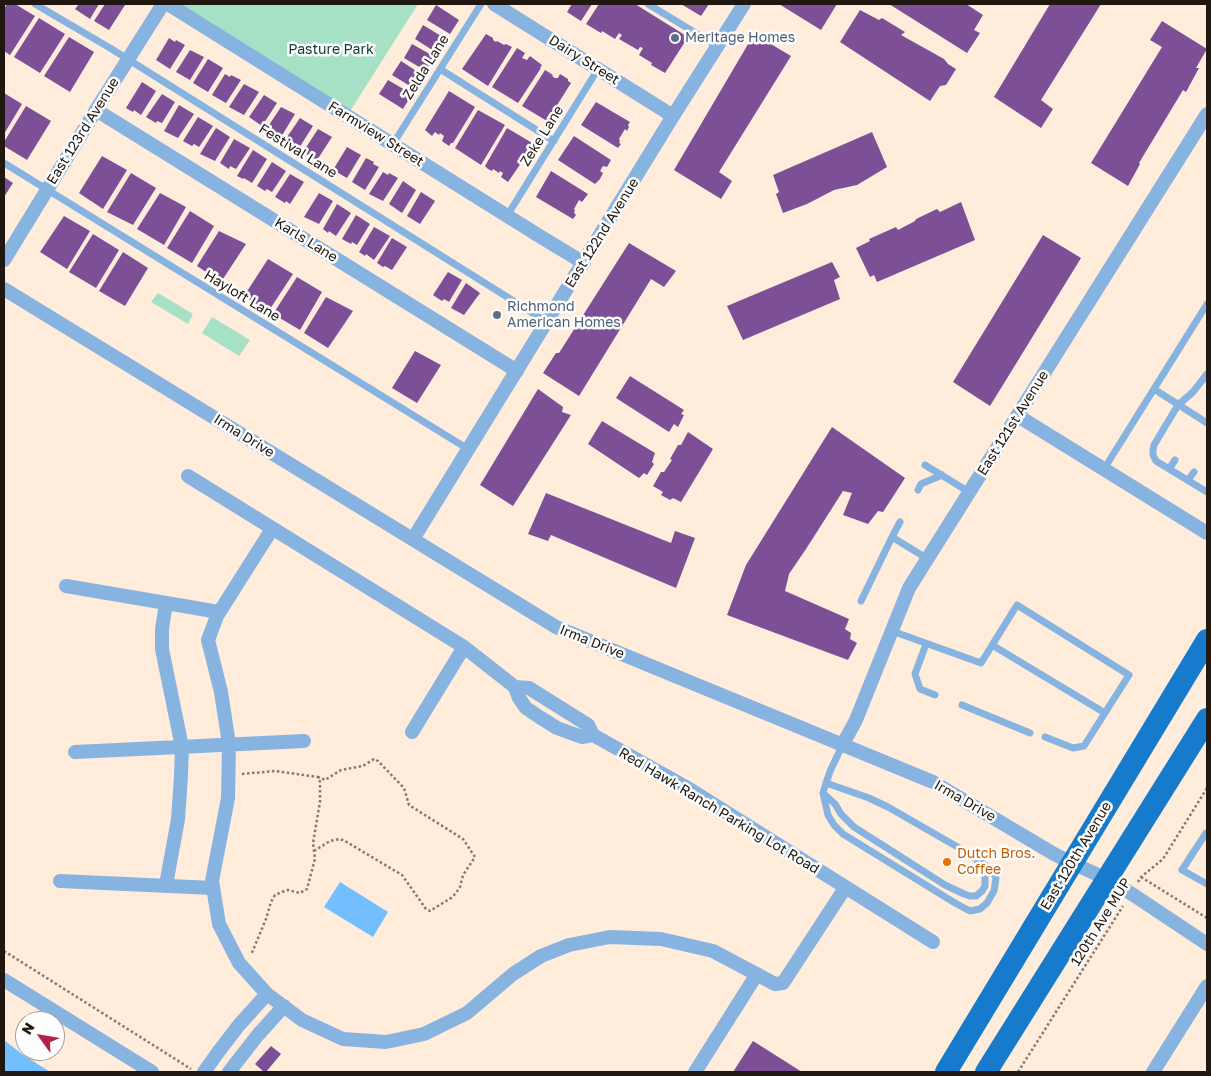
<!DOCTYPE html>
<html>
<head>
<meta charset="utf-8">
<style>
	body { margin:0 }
	#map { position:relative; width:1211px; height:1076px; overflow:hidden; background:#ffecdb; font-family:"Golos Text",sans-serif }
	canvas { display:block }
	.frame { position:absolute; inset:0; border:5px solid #1f1710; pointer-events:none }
	.north { position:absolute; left:15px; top:1011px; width:50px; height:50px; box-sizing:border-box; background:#fdfdfd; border:1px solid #a4a19e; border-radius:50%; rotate:302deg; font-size:14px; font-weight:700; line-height:20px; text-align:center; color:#1f1710 }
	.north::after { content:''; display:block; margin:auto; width:18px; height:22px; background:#b32145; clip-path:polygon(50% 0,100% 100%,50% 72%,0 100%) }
</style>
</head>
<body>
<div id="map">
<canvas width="1211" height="1076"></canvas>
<div class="frame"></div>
<div class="north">N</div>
</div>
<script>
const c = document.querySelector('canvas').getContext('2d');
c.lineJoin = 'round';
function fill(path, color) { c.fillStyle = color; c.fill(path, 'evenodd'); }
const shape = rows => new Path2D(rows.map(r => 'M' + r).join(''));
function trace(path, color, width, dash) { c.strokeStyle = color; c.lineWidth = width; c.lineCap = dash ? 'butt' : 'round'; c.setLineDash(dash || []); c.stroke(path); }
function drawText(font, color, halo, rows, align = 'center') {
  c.font = font + ' "Golos Text",sans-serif'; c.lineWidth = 5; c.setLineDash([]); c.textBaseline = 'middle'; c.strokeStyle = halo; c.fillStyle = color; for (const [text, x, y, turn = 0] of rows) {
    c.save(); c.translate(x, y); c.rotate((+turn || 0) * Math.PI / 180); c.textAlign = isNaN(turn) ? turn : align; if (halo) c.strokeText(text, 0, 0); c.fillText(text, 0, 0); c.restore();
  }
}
const green = shape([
	[168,4,418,4,347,116],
	[158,293,193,314,188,324,151,302],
	[212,317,250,340,239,356,202,333]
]);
const water = shape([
	[340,882,388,912,373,937,324,907],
	[4,1040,22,1054,50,1072,4,1072]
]);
const building = shape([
	[7,4,15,4,35,16,10,55,4,51,4,9],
	[79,4,99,4,90,19,75,9],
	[105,4,122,4,125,5,109,30,94,21],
	[572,4,592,4,581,21,567,12],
	[599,4,635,4,688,37,665,73,651,65,652,63,639,55,643,48,640,47,638,50,619,39,622,35,619,33,615,39,602,31,601,33,586,24],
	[681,4,709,4,701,16],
	[779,4,837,4,821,30],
	[889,4,966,4,983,15,974,30,980,33,967,53],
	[1050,4,1101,4,1041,100,1053,109,1041,128,994,97],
	[436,5,459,20,450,34,427,20],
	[860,10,879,20,882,18,905,32,901,35,944,59,948,64,956,69,946,85,940,86,930,101,840,42],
	[39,18,65,34,40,73,14,57],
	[1162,21,1207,49,1196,68,1199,68,1186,92,1183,90,1139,163,1140,164,1128,186,1091,163,1162,47,1150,40],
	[423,25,446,39,437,53,415,39],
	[486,34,493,38,493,40,496,42,497,41,504,45,506,44,512,47,488,86,462,69],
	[754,34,791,56,719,172,732,181,721,199,674,170],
	[69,37,94,52,70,92,44,76],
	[169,38,175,42,176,40,185,45,170,69,156,60],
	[412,44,435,57,426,71,404,58],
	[517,48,525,53,522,58,527,60,530,56,542,65,540,68,541,68,518,103,492,87],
	[190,50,204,57,190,80,176,72],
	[208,59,223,68,208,92,193,83],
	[401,61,424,76,415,89,392,75],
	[545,70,553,75,552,76,555,78,558,78,560,74,568,79,568,81,571,83,547,121,522,106],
	[225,74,230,77,231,75,241,80,226,103,212,95],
	[388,80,412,94,403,109,379,94],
	[142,82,156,91,141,115,134,110,133,112,126,108],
	[244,84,259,92,244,115,229,107],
	[449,91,475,107,453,143,451,143,449,146,442,141,444,136,440,133,439,135,435,132,432,136,425,130],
	[4,93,22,104,4,134],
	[162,94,175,102,162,123,157,121,156,123,146,117],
	[264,95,277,103,262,126,249,117],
	[596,102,630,122,628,125,629,127,627,131,625,129,619,139,620,141,619,143,621,144,618,148,581,125],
	[179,105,194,114,178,138,164,131],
	[26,106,51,121,27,160,4,146,4,142],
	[281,107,295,114,281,137,267,128],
	[478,110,505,125,481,165,455,148],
	[198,117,213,126,199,147,194,144,192,146,183,141],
	[300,118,313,126,299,148,285,140],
	[216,128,230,137,215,161,200,154],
	[507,128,534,144,508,182,501,177,503,173,500,171,499,173,493,169,492,171,488,169,485,166],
	[318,129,332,137,317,160,303,152],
	[872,132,887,167,857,185,834,190,807,204,783,213,776,194,779,192,773,175],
	[574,136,611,160,607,167,603,166,600,171,603,173,600,179,595,184,558,160],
	[234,139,250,148,236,169,230,166,229,169,220,163],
	[347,147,361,155,347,178,333,170],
	[253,150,267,159,252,183,244,178,243,179,237,176],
	[102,156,127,170,103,209,79,193],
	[366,158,374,162,373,164,379,167,365,190,352,182],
	[272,162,286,171,272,192,267,189,265,191,257,186],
	[551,171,588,194,582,202,579,200,574,209,575,210,574,213,576,215,573,219,536,197],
	[383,172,388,175,389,173,398,178,383,201,369,194],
	[131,173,156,188,133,225,107,212],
	[290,174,304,182,290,204,286,201,285,203,275,197],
	[4,177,13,183,4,197],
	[403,181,416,190,402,213,389,204],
	[421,192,435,201,420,224,407,216],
	[160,193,186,207,164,245,137,229],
	[319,193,333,201,319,224,304,217],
	[961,202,975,240,877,282,874,275,870,277,856,248,870,241,869,239,896,227,898,230,915,221,916,219,937,209,940,212],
	[337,204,351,213,336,236,329,231,328,233,323,229],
	[190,211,214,226,192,263,167,248],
	[356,215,370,224,357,245,352,242,351,244,342,239],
	[64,216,90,231,67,269,40,252],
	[374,227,390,236,374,260,366,254,365,256,359,252],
	[219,231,246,244,221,282,197,266],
	[93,234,119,250,96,288,69,272],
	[1043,235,1081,258,990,406,953,382],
	[392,238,407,247,392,270,385,266,383,267,377,263],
	[629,243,676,271,664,287,651,279,579,396,543,373,556,353,559,353],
	[123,252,148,268,125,306,99,291],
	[268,259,293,274,268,312,244,296],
	[832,262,840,277,834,280,840,299,743,340,727,306],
	[448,272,462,280,449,302,444,299,442,301,433,295],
	[297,277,322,292,300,330,273,314],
	[466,283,480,293,464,315,451,308],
	[326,297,353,311,328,348,304,333],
	[415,351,441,365,417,403,392,388],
	[630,376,684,410,681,414,684,415,678,427,674,424,669,432,616,398],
	[538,389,563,407,562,412,571,415,513,506,480,485],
	[602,421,655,453,652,462,654,464,647,475,644,473,639,478,588,444],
	[832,427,905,478,883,512,878,511,868,524,843,515,852,493,843,491,806,549,789,574,785,591,849,619,845,629,851,633,850,639,857,643,848,660,727,615,746,565],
	[688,432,713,449,681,502,673,498,670,500,661,495,663,492,653,486,661,472,664,472,672,460,670,459,678,445,681,445],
	[546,493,671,543,675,531,695,538,676,588,551,535,548,541,528,534],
	[753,1041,802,1072,733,1072],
	[271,1046,281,1054,266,1072,264,1072,255,1064]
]);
const path = shape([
	[242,774,275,771,318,777,320,782,320,802,313,843,315,859,307,889,300,893,288,890,282,892,275,895,271,902,266,919,251,955],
	[314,851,330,841,340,839,345,841,402,875,426,909,430,911,451,898,456,893,460,887,463,875,475,857,463,839,409,805,404,788,378,761,374,759,363,766,341,770,325,780,318,777],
	[1141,877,1207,918],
	[1138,882,1141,877,1163,859,1207,788],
	[4,951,191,1069],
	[1018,1072,1123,906]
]);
const service = shape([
	[35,4,110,48,547,322],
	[648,4,717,46],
	[440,69,554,141],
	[393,144,481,4],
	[4,163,468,449],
	[507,216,598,69],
	[1207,374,1193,392,1178,405,1154,445,1153,450,1153,455,1156,461,1207,492],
	[1154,389,1207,423],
	[925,465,969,492],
	[1104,469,1207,304],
	[1169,469,1175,460],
	[1188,480,1194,472],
	[918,490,921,484,942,475],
	[900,522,892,537,928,559],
	[861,601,892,537],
	[892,631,981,663,1017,605,1129,675,1084,746,1073,748,1045,737],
	[926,644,915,674,920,689,935,695],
	[992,645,1105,713],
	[962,705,1030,733],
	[826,783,869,798,888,807,961,849,992,870,996,878,994,891,987,903,980,909,970,911,955,903,843,834,834,825,828,815,823,793,826,783,831,769,843,744],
	[823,793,835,804,841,814,854,827,945,885,964,894,970,896,976,896,982,891,985,886,985,874,979,862],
	[1207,833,1206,833,1182,870,1207,884]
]);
const minor = shape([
	[168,4,541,237,584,263],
	[494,4,673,116],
	[96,110,517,371],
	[4,260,96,110,163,4],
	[4,289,556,627,933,782,1054,854,1072,863,1107,879,1132,894,1207,944],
	[1018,416,1207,533],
	[188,476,464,647,515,687,519,698,526,708,541,718,557,728,582,737,593,735],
	[272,529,217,616,208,640,221,692,229,744,228,798,212,881,219,924,239,963,267,994,302,1020,343,1039,386,1042,424,1034,467,1013,513,974,541,956,569,945,610,937,661,939,713,951,775,984,783,983,845,888],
	[413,539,673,116,744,4],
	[66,586,219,612],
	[515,687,529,688,588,725,593,735,686,787,933,942],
	[412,732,464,647],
	[843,744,856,720,909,588,1207,114],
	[75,752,304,741],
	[60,881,213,888],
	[166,885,178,819,181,776,182,747,162,649,162,629,166,603],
	[4,980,152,1072],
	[204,1072,219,1051,239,1025,267,994],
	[229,1072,257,1036,284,1006],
	[695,1072,757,974],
	[1153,1072,1207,986]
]);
const primary = shape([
	[946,1072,1207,640],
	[986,1072,1207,719]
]);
const markers = [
	[675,38,5,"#5c6f8a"],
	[497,315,5,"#5c6f8a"],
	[947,862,5,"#e8710a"]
];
const serviceNames = [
	["Meritage Homes",685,38],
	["Richmond",507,307],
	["American Homes",507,323]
];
const parkNames = [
	["Pasture Park",331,50]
];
const streetNames = [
	["Dairy Street",584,60,32],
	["Zelda Lane",426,67,-58],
	["East 123rd Avenue",83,131,-58],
	["Farmview Street",376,134,32],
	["Zeke Lane",542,136,-58],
	["Festival Lane",298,151,32],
	["East 122nd Avenue",602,233,-58],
	["Karls Lane",306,240,32],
	["Hayloft Lane",242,296,31],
	["East 121st Avenue",1013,423,-58],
	["Irma Drive",244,436,32],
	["Irma Drive",592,642,22],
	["Irma Drive",965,801,30],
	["Red Hawk Ranch Parking Lot Road",719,811,31],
	["East 120th Avenue",1076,856,-59],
	["120th Ave MUP",1101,922,-58]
];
const foodNames = [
	["Dutch Bros.",957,854],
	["Coffee",957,870]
];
fill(green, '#a6e1c5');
fill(water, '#73bffe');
fill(building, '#7c4f96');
trace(path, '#85786d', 2.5, [2.5, 2.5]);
trace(service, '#87b3e0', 7);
trace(minor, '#87b3e0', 14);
trace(primary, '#177bcd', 22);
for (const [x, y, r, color] of markers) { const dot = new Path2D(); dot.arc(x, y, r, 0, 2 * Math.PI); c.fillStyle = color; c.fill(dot); trace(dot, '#fdfdfd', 2); }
drawText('14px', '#4e5e75', '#fdfdfd', serviceNames, 'left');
drawText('14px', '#0e3d2b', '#fdfdfd', parkNames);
drawText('14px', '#1f1710', '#fdfdfd', streetNames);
drawText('14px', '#c56008', '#fdfdfd', foodNames, 'left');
</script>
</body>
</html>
